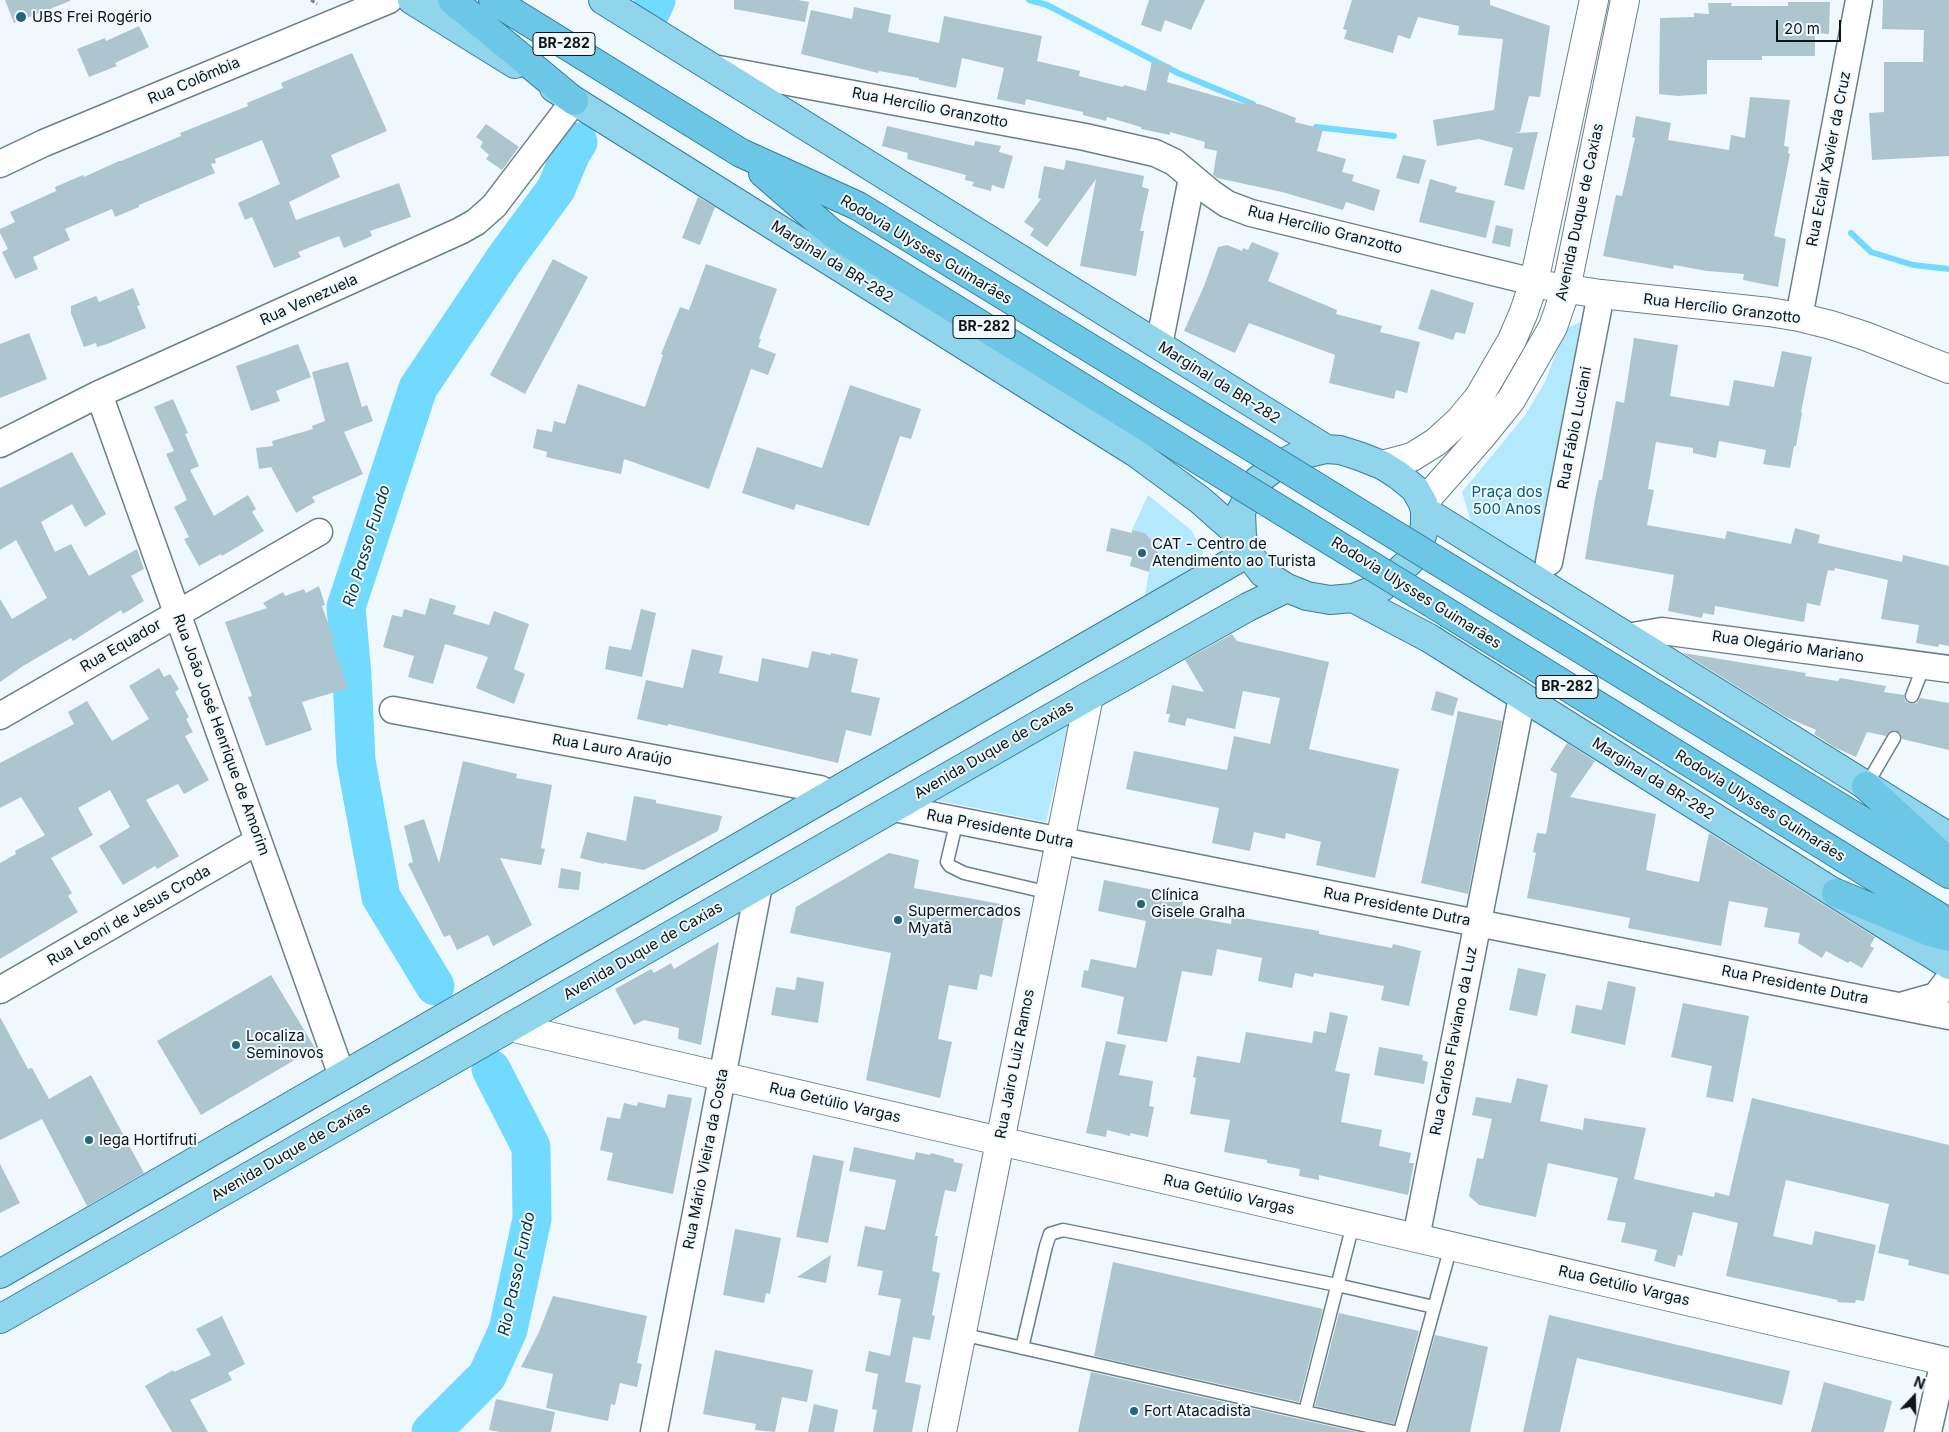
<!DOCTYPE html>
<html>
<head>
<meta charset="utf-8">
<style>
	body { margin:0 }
	#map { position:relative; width:1949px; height:1432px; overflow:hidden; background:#eff9fd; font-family:Inter,sans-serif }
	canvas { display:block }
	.north { position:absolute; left:1889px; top:1372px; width:50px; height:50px; -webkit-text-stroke:4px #eff9fd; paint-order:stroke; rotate:21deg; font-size:14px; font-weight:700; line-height:20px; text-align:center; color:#0b1417 }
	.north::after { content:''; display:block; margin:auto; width:18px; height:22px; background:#0b1417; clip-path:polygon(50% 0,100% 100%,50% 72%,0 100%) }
	.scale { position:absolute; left:1776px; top:20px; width:65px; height:22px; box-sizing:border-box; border:2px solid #0b1417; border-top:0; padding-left:6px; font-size:15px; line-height:18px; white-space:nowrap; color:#0b1417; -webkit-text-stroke:4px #eff9fd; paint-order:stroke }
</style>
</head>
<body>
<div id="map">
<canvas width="1949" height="1432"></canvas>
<div class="north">N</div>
<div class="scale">20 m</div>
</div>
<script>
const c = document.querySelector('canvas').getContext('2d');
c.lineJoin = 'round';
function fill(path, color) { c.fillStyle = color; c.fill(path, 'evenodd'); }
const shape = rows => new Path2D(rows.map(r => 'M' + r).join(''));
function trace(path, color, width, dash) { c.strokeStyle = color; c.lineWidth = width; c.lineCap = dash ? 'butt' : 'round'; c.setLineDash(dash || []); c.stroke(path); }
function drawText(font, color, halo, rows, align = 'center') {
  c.font = font + ' Inter,sans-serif'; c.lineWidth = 4; c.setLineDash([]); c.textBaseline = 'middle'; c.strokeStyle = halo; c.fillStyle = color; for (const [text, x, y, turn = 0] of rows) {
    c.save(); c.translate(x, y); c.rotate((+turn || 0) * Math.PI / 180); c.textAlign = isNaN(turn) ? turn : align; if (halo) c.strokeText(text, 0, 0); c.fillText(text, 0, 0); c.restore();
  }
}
const green = shape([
	[1585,320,1534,564,1472,525,1462,492,1526,414,1545,382,1565,329],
	[1148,495,1191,530,1203,550,1200,568,1144,600,1149,572,1157,551,1152,541,1145,533,1132,530],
	[1069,722,1046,822,935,800]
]);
const stream = shape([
	[1029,0,1047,5,1178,73,1253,104],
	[1316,127,1394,136],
	[1851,233,1871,252,1913,265,1949,269]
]);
const river = shape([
	[648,17,656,0],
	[435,986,381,897,356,761,352,676,346,607,418,388,506,257,556,189,571,153,578,142],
	[431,1432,487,1376,508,1330,532,1219,531,1147,491,1069]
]);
const building = shape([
	[5,0,70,0,70,1,14,23],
	[734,0,798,0,809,2,805,22,734,9],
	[1149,0,1205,0,1191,30,1165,20,1161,32,1141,25],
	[1352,0,1490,0,1490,5,1550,26,1540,97,1529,96,1520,132,1514,133,1538,132,1524,190,1504,185,1513,148,1479,139,1437,146,1433,120,1494,110,1503,39,1458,35,1459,26,1418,17,1410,39,1398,35,1393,53,1344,39,1347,30,1343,29],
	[1883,0,1949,0,1949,156,1872,160,1869,113,1884,112,1884,62,1923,62,1924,30,1882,29],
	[1788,2,1830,2,1829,34,1815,33,1815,56,1762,56,1762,60,1707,60,1707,94,1678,96,1659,94,1660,18,1694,17,1694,13,1709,14,1708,3,1732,3,1731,6,1788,6],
	[854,7,891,15,888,32,939,43,944,16,1042,36,1037,61,1080,71,1079,76,1123,87,1124,85,1146,91,1152,61,1171,65,1167,82,1244,104,1245,101,1262,105,1296,118,1295,122,1323,129,1317,151,1346,159,1342,172,1354,175,1352,181,1380,190,1374,211,1346,202,1343,210,1282,192,1217,178,1213,175,1217,151,1204,148,1205,142,1170,132,1170,135,1141,129,1141,127,1107,117,1106,121,1083,115,1083,112,1026,99,1025,105,997,99,1004,68,962,58,956,88,919,80,919,78,879,71,878,73,801,54,811,10,852,19],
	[139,26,149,47,115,63,117,66,89,77,77,49,105,38,106,41],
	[352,53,387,131,331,155,340,177,289,202,296,220,399,183,411,217,370,231,372,236,344,248,339,236,298,252,301,257,274,268,252,217,245,220,238,203,280,184,262,140,215,159,216,163,211,164,215,173,139,205,139,207,115,217,112,209,65,229,70,240,33,257,38,269,15,279,2,252,8,249,0,233,0,229,15,222,10,212,56,191,55,187,83,175,84,177,119,161,121,161,181,136,180,133,248,106,247,103,283,88,281,83],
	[1750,97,1790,100,1784,146,1789,147,1788,153,1790,154,1774,236,1786,239,1778,287,1743,280,1744,274,1707,271,1674,265,1673,269,1603,256,1616,195,1622,196,1635,138,1632,137,1636,116,1671,123,1668,140,1729,150,1731,135,1745,138],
	[486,124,519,147,502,170,486,159,489,155,480,147,483,142,476,137],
	[887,126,974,146,975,141,1001,146,999,152,1013,156,1004,189,992,185,991,191,972,186,974,182,965,180,966,175,907,159,908,153,882,146],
	[1403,155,1426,160,1419,184,1396,178],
	[1066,160,1144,176,1142,187,1149,189,1140,231,1144,231,1136,276,1080,266,1096,179,1047,247,1030,235,1034,229,1024,222,1041,199,1038,198,1044,166,1064,170],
	[1430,179,1457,187,1455,192,1495,201,1486,238,1419,222],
	[698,197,715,207,700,245,682,238],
	[1496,225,1513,229,1510,247,1492,243],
	[1252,242,1279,253,1268,281,1337,310,1336,314,1382,326,1380,332,1420,342,1407,393,1396,390,1394,399,1329,383,1335,355,1249,323,1235,353,1184,331,1204,286,1218,247,1227,245,1242,251,1243,248,1248,250],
	[553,259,588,277,525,394,490,375],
	[706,264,777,289,759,339,761,339,758,347,776,354,768,375,751,369,709,489,624,459,621,474,546,457,547,452,533,448,537,429,552,432,554,421,565,424,578,384,645,407,663,355,661,354,680,307,689,310],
	[133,288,140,305,137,306,146,328,107,344,97,347,96,343,84,347,71,313,71,306,96,296,99,302],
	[1431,289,1474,303,1465,334,1456,332,1453,340,1418,329],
	[29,333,47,379,0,398,0,344],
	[1634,338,1678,345,1670,396,1729,406,1734,380,1774,387,1782,351,1812,357,1801,412,1802,413,1796,446,1794,446,1790,468,1763,464,1766,450,1719,441,1716,458,1693,453,1693,448,1656,442,1648,489,1654,490,1647,525,1725,539,1727,531,1791,544,1795,528,1820,535,1818,543,1902,562,1903,555,1949,566,1949,646,1939,644,1938,647,1916,643,1919,625,1881,619,1888,580,1835,568,1834,571,1828,570,1820,606,1807,603,1804,622,1715,606,1714,615,1703,613,1702,618,1668,611,1674,575,1585,559,1595,499,1599,480,1602,480,1616,401,1624,403],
	[298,344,311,377,276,391,280,401,251,411,236,366],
	[348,362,362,407,367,405,373,421,344,432,363,474,312,497,315,502,296,513,271,467,259,469,256,448,273,446,272,441,313,429,312,426,325,421,312,372],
	[850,385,921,409,911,439,900,436,869,526,796,504,794,510,742,493,757,447,822,468],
	[173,399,188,433,185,434,199,466,190,470,214,516,248,495,256,509,252,512,264,531,222,556,221,554,199,566,184,539,189,537,174,507,187,500,166,454,174,451,154,407],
	[72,452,106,514,85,527,72,504,41,522,55,552,71,544,89,576,137,549,144,569,131,576,144,601,123,614,121,610,73,641,71,638,23,666,0,682,0,599,12,619,47,598,16,540,0,550,0,488],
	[1111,528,1132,533,1132,530,1145,533,1152,541,1163,565,1152,561,1149,572,1130,566,1132,557,1106,551],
	[319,586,325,605,322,606,334,640,332,641,348,688,302,702,312,730,266,746,248,697,252,696,225,622,267,608,263,603,283,592,285,596,304,589,306,593],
	[430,598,456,606,453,614,489,625,494,611,529,624,514,669,525,674,514,704,476,688,488,657,445,644,433,684,408,677,414,656,383,647,392,615,402,617,404,609,425,615],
	[641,609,656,613,642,677,605,669,609,646,631,650],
	[1232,634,1237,641,1329,662,1309,749,1399,769,1375,878,1316,865,1321,842,1286,833,1285,839,1254,832,1250,851,1212,843,1219,808,1126,789,1134,751,1227,770,1234,736,1270,744,1280,698,1243,691,1235,729,1187,718,1185,726,1168,722,1170,714,1166,714,1172,685,1204,692,1185,660],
	[692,649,723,656,719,673,758,682,762,658,808,668,812,651,831,655,831,653,858,659,851,692,880,698,871,736,846,730,838,763,668,724,668,726,637,719,646,680,683,688],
	[1683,653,1806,673,1805,676,1838,681,1840,678,1886,686,1884,692,1904,695,1905,701,1910,704,1917,703,1920,698,1949,703,1949,750,1902,739,1901,734,1895,730,1890,731,1886,736,1867,732,1856,757,1834,747,1814,734,1816,730,1786,717],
	[159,668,164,677,170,674,179,689,175,692,189,717,186,719,193,732,185,736,209,780,184,794,178,784,146,800,179,856,157,869,155,866,123,885,99,846,130,827,110,790,78,808,93,835,51,858,72,893,68,896,78,912,0,959,0,863,16,854,15,851,45,835,21,797,0,808,0,763,74,724,68,712,87,701,112,741,149,719,129,686],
	[1436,691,1458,698,1453,716,1431,710],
	[1458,711,1502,721,1468,894,1421,883],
	[1567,743,1595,761,1570,797,1656,814,1646,870,1699,882,1709,833,1711,834,1875,937,1870,946,1874,948,1862,968,1850,961,1848,963,1826,951,1822,958,1798,943,1800,933,1764,927,1768,908,1729,901,1721,946,1628,928,1630,918,1527,898,1536,853,1533,852,1537,833,1546,834,1557,774,1550,770],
	[463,761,517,774,516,778,552,785,541,848,545,849,541,865,500,858,532,925,493,946,488,935,457,950,450,935,444,937,408,864,413,862,404,826,424,819,439,863],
	[634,796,656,800,656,803,722,816,718,831,644,870,604,863,604,864,580,858,587,832,626,841],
	[889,853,919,860,914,888,1006,905,992,977,980,974,977,990,949,985,938,1039,952,1042,940,1098,866,1080,891,953,790,933,796,907],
	[561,868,581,872,579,890,558,888],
	[1104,880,1184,896,1180,915,1231,924,1232,916,1319,931,1319,934,1392,948,1393,944,1421,951,1409,1006,1381,1000,1384,986,1314,973,1313,977,1295,973,1292,988,1258,981,1262,958,1217,949,1212,976,1182,971,1167,1042,1117,1034,1124,997,1081,987,1084,970,1088,971,1091,959,1136,968,1146,921,1098,911],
	[719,942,701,1045,678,1039,679,1028,644,1020,634,1025,615,989,651,969,654,973,671,963,674,969],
	[1518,968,1546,974,1537,1016,1509,1010],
	[271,975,315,1048,201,1115,157,1041],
	[797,977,824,982,818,1023,771,1015,776,987,795,990],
	[1608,981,1636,987,1625,1045,1571,1033,1576,1005,1602,1010],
	[1683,1003,1749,1016,1733,1102,1706,1097,1712,1066,1671,1057],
	[1330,1012,1348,1016,1335,1071,1350,1074,1341,1122,1382,1130,1379,1146,1411,1153,1409,1163,1414,1163,1408,1195,1319,1175,1319,1180,1299,1176,1300,1169,1267,1163,1267,1160,1224,1152,1230,1120,1190,1114,1196,1078,1193,1077,1197,1056,1240,1063,1246,1032,1312,1043,1314,1031,1326,1033],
	[0,1017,28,1069,32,1068,49,1099,91,1075,144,1173,87,1206,42,1119,0,1140],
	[1106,1041,1126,1045,1119,1075,1153,1081,1149,1106,1154,1107,1148,1137,1130,1133,1130,1136,1107,1130,1106,1137,1086,1133],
	[1379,1047,1423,1055,1422,1060,1428,1062,1424,1084,1374,1075],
	[1517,1078,1548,1085,1540,1121,1583,1130,1584,1118,1646,1128,1634,1179,1714,1197,1715,1192,1729,1196,1752,1098,1949,1145,1949,1275,1908,1265,1909,1260,1878,1253,1889,1204,1786,1180,1773,1236,1812,1245,1815,1231,1876,1245,1864,1301,1856,1300,1855,1303,1837,1302,1838,1300,1726,1276,1738,1223,1693,1212,1682,1256,1678,1255,1675,1267,1654,1261,1657,1250,1621,1242,1626,1223,1607,1220,1618,1178,1548,1163,1536,1217,1479,1205,1469,1196,1477,1158,1483,1159,1492,1119,1472,1115,1476,1097,1511,1103],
	[668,1094,692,1098,673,1194,607,1180,613,1153,600,1150,607,1117,620,1119,624,1103,637,1106,638,1102,665,1108],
	[854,1147,914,1160,916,1152,930,1155,931,1153,954,1159,954,1162,963,1164,956,1192,945,1190,935,1236,938,1236,932,1271,940,1273,932,1315,935,1316,930,1340,913,1337,905,1382,921,1385,912,1432,873,1432,877,1410,872,1409,878,1374,865,1371,869,1351,890,1356,901,1299,878,1295,883,1271,857,1266,865,1226,885,1230,896,1180,849,1171],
	[813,1155,844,1161,828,1243,796,1237],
	[0,1164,20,1203,0,1213],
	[735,1229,781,1238,770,1294,766,1293,764,1303,723,1295],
	[831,1255,826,1283,797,1277],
	[1113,1262,1323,1309,1299,1402,1094,1356],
	[553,1296,647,1316,637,1363,642,1364,637,1387,620,1383,615,1405,611,1404,608,1421,546,1408,553,1374,521,1367,539,1332],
	[1339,1313,1419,1331,1394,1424,1315,1406],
	[1549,1315,1790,1371,1782,1405,1577,1358,1560,1432,1523,1432],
	[222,1316,245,1364,228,1373,232,1380,190,1400,208,1432,172,1432,145,1386,173,1370,174,1372,211,1355,196,1329],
	[1435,1335,1488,1347,1470,1432,1408,1432],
	[715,1350,813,1370,807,1402,782,1397,775,1432,755,1430,756,1424,703,1414],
	[1091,1372,1303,1420,1357,1432,1078,1432],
	[1824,1382,1892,1401,1884,1432,1811,1432],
	[496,1399,555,1412,551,1432,500,1432,489,1430],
	[814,1404,838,1410,834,1432,808,1432]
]);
const path = shape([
	[311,0,317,4]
]);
const service = shape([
	[1912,696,1924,665],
	[1866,786,1894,738],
	[957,820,947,862,950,866,964,873,1050,893],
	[961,1334,1394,1432],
	[1022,1348,1046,1246,1050,1234,1063,1230,1337,1285,1434,1307],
	[1305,1412,1353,1224],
	[1400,1432,1451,1246]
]);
const minor = shape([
	[713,68,1085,137,1155,153,1174,162,1211,193,1227,204,1251,213,1534,282],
	[0,164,44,143,389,0],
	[1799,317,1859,0],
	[1159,345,1192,178],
	[99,394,342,1076],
	[0,444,99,394,460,231,476,222,494,206,574,101],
	[1549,562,1601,294],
	[1627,637,1662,631,1949,669],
	[393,710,820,789,830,795],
	[0,716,319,532],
	[894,808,1949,1016],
	[0,990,258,841],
	[1904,1005,1936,996,1949,979],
	[1416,1238,1522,697],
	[654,1432,759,885],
	[1928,1432,1944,1361]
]);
const tertiary = shape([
	[1549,286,1601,294,1769,312,1799,317,1831,325,1865,336,1949,369],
	[1382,465,1412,457,1436,442,1460,420,1479,397,1512,340,1524,312,1534,282,1594,0],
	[1423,503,1482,436,1511,400,1553,327,1566,289,1625,0],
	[510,1027,1949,1362],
	[942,1432,1089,696]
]);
const primary = shape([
	[412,0,515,64],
	[603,0,1326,449],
	[554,88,1136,453,1200,500,1242,537],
	[1326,449,1340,450,1359,456,1382,465,1398,475,1415,489,1423,503,1425,511,1425,526,1420,542,1410,561,1382,587,1353,598,1330,600,1307,596,1287,588,1263,573,1248,553,1242,537,1241,511,1257,481,1274,468,1297,456,1326,449],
	[1425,511,1949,837],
	[1353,598,1429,638,1949,965],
	[0,1274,1248,553],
	[0,1319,1089,696,1248,607,1287,588]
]);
const trunk = shape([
	[452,0,574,101],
	[493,0,741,153,858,206,1258,451],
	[763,173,832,233,1238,484],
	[1452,570,1949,874],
	[1432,603,1949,923],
	[1866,786,1940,854],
	[1836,893,1930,932,1949,937]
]);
const trunkBridge = shape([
	[1258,451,1452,570],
	[1238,484,1432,603]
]);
const markers = [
	[21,17,6,"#256479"],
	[1142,553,5,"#256479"],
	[1141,904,5,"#256479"],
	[898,920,5,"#256479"],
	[236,1045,5,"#256479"],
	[89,1140,5,"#256479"],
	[1134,1411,5,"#256479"]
];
const shields = [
	[564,44,62],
	[984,327,62],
	[1567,687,62]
];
const shieldNames = [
	["BR-282",564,44],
	["BR-282",984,327],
	["BR-282",1567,687]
];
const poiNames = [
	["UBS Frei Rogério",32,17],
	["CAT - Centro de",1152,544],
	["Atendimento ao Turista",1152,561],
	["Clínica",1151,895],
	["Gisele Gralha",1151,912],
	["Supermercados",908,911],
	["Myatã",908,928],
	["Localiza",246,1036],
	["Seminovos",246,1053],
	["Iega Hortifruti",99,1140],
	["Fort Atacadista",1144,1411]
];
const streetNames = [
	["Rua Colômbia",194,81,-23],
	["Rua Hercílio Granzotto",930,108,11],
	["Rua Eclair Xavier da Cruz",1829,159,-79],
	["Avenida Duque de Caxias",1580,212,-78],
	["Rua Hercílio Granzotto",1325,230,14],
	["Rodovia Ulysses Guimarães",926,250,31],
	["Marginal da BR-282",832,262,32],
	["Rua Venezuela",309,300,-24],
	["Rua Hercílio Granzotto",1722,309,7],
	["Marginal da BR-282",1219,383,32],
	["Rua Fábio Luciani",1575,428,-79],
	["Rodovia Ulysses Guimarães",1416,593,32],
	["Rua Equador",121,646,-30],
	["Rua Olegário Mariano",1788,647,8],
	["Rua João José Henrique de Amorim",221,735,70],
	["Rua Lauro Araújo",612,750,10],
	["Avenida Duque de Caxias",994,750,-30],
	["Marginal da BR-282",1653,779,32],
	["Rodovia Ulysses Guimarães",1760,806,32],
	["Rua Presidente Dutra",1000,829,11],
	["Rua Presidente Dutra",1397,907,11],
	["Rua Leoni de Jesus Croda",129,916,-30],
	["Avenida Duque de Caxias",643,951,-30],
	["Rua Presidente Dutra",1795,985,11],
	["Rua Carlos Flaviano da Luz",1454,1041,-79],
	["Rua Jairo Luiz Ramos",1015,1064,-79],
	["Rua Getúlio Vargas",835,1103,13],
	["Avenida Duque de Caxias",291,1152,-30],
	["Rua Mário Vieira da Costa",706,1159,-79],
	["Rua Getúlio Vargas",1229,1195,13],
	["Rua Getúlio Vargas",1624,1286,13]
];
const parkNames = [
	["Praça dos",1507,492],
	["500 Anos",1507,509]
];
const waterNames = [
	["Rio Passo Fundo",367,546,-73],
	["Rio Passo Fundo",517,1274,-78]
];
fill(green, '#b4e8fd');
trace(stream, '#72d9ff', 6);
trace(river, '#72d9ff', 39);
fill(building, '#adc5cf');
trace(service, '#698089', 15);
trace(minor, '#698089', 29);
trace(tertiary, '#698089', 30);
trace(primary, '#337f9a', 30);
trace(trunk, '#337f9a', 30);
trace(path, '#798386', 3, [4, 2.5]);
trace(service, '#fff', 12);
trace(minor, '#fff', 26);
trace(tertiary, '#fff', 28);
trace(primary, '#91d5ec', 28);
trace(trunk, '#6cc7e6', 28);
trace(trunkBridge, '#337f9a', 30, []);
trace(trunkBridge, '#6cc7e6', 28);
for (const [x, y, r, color] of markers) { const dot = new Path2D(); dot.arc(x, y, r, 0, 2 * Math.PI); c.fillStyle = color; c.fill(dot); trace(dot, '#eff9fd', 2); }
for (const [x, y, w] of shields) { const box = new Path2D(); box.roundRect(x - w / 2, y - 11.5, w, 23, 4); c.fillStyle = '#eff9fd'; c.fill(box); trace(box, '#0b1417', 1); }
drawText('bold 14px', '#0b1417', null, shieldNames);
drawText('15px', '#0b1417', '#eff9fd', poiNames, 'left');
drawText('15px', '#0b1417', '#eff9fd', streetNames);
drawText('15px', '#025e77', '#eff9fd', parkNames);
drawText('italic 16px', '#003241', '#eff9fd', waterNames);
</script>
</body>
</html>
